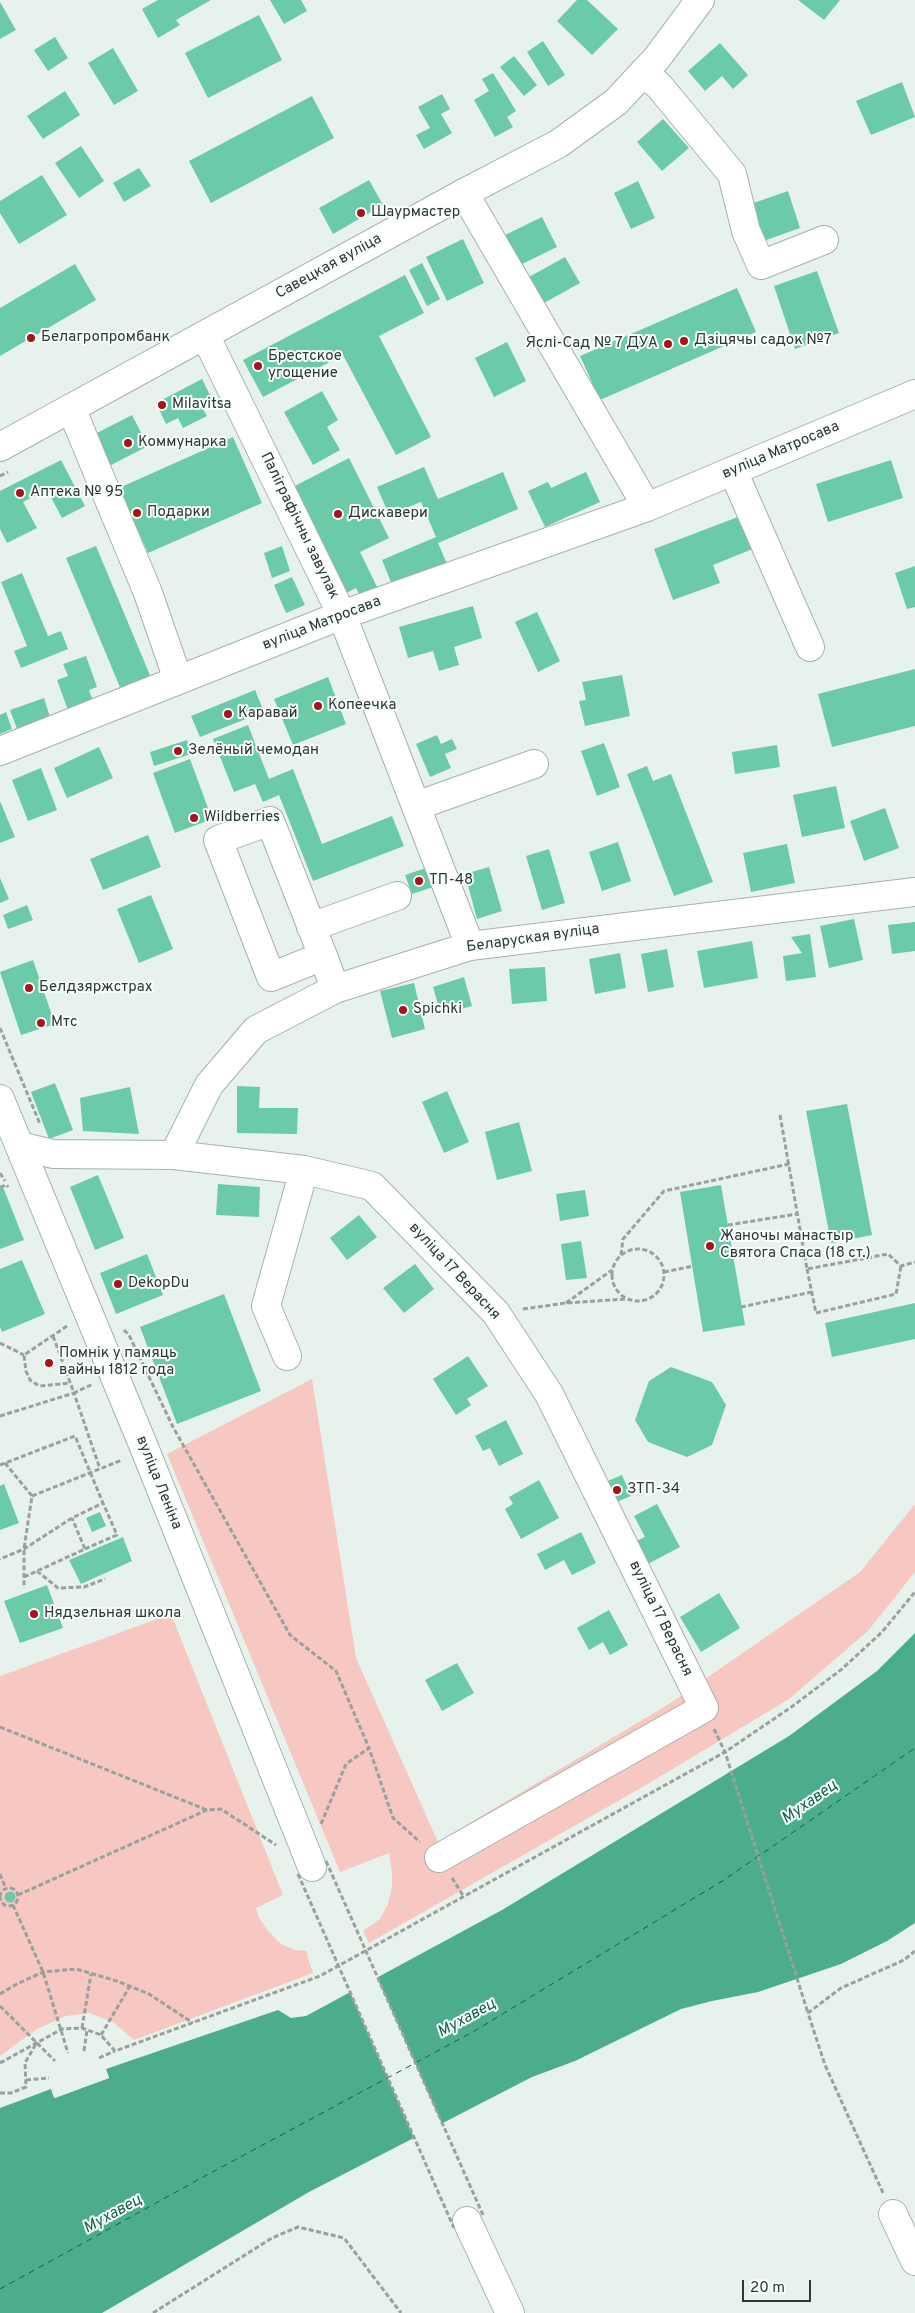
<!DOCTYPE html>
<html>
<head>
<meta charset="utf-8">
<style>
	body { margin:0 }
	#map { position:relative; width:915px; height:2313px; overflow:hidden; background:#e8f2ed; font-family:Overpass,sans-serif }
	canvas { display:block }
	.scale { position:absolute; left:742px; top:2280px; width:69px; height:22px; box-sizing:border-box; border:2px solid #313533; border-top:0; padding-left:6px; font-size:15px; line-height:18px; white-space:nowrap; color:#313533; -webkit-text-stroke:4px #f6fffb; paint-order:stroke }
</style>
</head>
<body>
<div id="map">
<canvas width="915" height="2313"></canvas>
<div class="scale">20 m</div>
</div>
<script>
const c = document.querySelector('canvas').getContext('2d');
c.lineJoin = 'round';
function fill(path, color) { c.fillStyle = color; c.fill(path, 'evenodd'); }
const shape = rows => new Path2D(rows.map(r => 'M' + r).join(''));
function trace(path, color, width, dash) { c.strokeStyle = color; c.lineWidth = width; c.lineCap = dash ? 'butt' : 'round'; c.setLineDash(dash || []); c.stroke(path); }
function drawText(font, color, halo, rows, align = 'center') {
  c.font = font + ' Overpass,sans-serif'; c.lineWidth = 4; c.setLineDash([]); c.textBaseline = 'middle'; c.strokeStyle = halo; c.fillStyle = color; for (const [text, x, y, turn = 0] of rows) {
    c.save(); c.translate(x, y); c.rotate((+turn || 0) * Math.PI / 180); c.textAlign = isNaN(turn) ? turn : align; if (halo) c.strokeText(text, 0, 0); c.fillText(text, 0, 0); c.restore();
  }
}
const green = shape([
	[312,1379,356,1658,438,1842,669,1704,860,1572,915,1504,915,1572,868,1631,789,1699,646,1785,369,1943,363,1931,380,1919,388,1904,392,1887,392,1872,389,1853,340,1872,167,1454],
	[171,1614,283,1895,256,1908,258,1916,268,1931,281,1944,295,1950,306,1951,313,1973,134,2040,113,2022,89,2013,66,2016,37,2029,0,2056,0,1676]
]);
const water = shape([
	[915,1633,915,1923,887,1941,841,1964,758,1992,712,2001,681,2009,575,2061,532,2077,309,2192,102,2313,0,2313,0,2108,51,2089,55,2098,109,2078,106,2069,278,2010,291,2018,306,2016,502,1910,789,1736,877,1671]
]);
const pier = shape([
	[376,1975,443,2126,415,2140,349,1990],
	[105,2067,109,2078,54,2098,50,2086,56,2095,106,2076]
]);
const ferry = shape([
	[0,2289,205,2176,471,2033,724,1880,915,1748]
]);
const building = shape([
	[158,0,211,0,176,20,180,25,158,38,142,9],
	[270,0,301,0,307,11,284,24],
	[577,0,587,0,618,29,592,55,557,21],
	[798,0,840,0,824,20],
	[0,2,16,30,0,39],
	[259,15,282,60,208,98,185,53],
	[55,37,68,58,48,71,34,50],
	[543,41,565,75,548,86,527,52],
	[720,43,748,75,733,89,722,76,705,91,688,71],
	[113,48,138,91,114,105,88,63],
	[514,56,537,85,524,96,500,67],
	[493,73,516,111,507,117,513,127,495,137,474,100,489,91,482,79],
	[902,82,915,117,871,135,856,101],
	[65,91,80,115,43,139,27,116],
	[442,94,450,109,441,114,452,133,424,149,416,135,430,128,418,107],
	[312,96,334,138,211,203,189,161],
	[663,119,689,148,662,171,637,142],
	[81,146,104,181,79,198,55,163],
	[139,168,151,186,124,202,113,183],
	[42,175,67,215,19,244,0,213,0,201],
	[369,180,383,205,333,234,319,208],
	[638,181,655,218,631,229,614,193],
	[788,191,800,228,755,244,742,207],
	[542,217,557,247,518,266,503,236],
	[463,239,484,283,447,301,426,257],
	[565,257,580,283,544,303,529,277],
	[422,263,440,299,427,306,409,270],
	[75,264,96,300,0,356,0,308],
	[817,271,839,333,795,349,774,286],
	[405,275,424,313,379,336,431,437,396,455,343,355,263,397,243,360],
	[737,288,756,332,600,400,580,356],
	[507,342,526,381,494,397,475,358],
	[202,379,214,403,203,409,207,416,183,428,178,418,166,424,156,403],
	[322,391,338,420,327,427,340,450,313,465,284,412],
	[132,415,148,446,111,465,95,434],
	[233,437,262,503,148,553,119,488],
	[349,458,389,538,360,552,379,591,362,600,356,588,340,596,287,490],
	[61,460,85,506,62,518,47,490,23,502,37,528,7,543,0,529,0,491],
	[891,460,903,498,828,522,816,484],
	[424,467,438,499,503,472,518,509,438,543,447,564,393,587,382,560,436,537,421,502,389,515,377,487],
	[586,472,600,502,545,527,528,491,548,482,551,488],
	[743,515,755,548,713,565,720,583,673,600,654,549],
	[96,546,152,680,122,692,66,558],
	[282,546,290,571,272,578,264,553],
	[915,566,915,607,907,609,895,573],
	[22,573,48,636,61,631,68,649,21,668,14,651,27,646,1,582],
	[292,577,305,605,286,613,274,585],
	[473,606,482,638,454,647,459,665,439,671,433,651,408,658,399,627],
	[537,612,560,661,538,672,515,622],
	[86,656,97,687,89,690,93,701,68,710,57,680,68,676,63,664],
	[915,669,915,726,832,747,818,694],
	[622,675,630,716,585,726,579,701,586,700,582,682],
	[328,677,346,724,293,745,274,699],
	[255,690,264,712,200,737,191,716],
	[44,698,50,717,17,729,10,710],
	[6,712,12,729,0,734,0,715],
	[248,725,269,779,293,769,322,844,392,816,404,846,313,881,279,795,263,802,255,784,234,792,213,739],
	[437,735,441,744,452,739,457,749,445,754,451,768,430,777,416,744],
	[187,740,191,754,154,766,150,752],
	[604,743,620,787,597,796,581,751],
	[777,745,780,767,735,774,732,752],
	[99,747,113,778,67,798,54,768],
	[190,759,212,819,175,833,153,773],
	[647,766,653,781,671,774,713,882,674,896,627,774],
	[41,768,57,810,28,821,12,780],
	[836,786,845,828,802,837,793,795],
	[0,801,15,837,0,843],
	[885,808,899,848,864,861,850,821],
	[148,835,161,867,103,890,90,859],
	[618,842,631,881,602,891,589,852],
	[787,844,795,883,751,892,743,853],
	[549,849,565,903,542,910,526,856],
	[489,867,502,911,477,919,465,874],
	[426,868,433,887,412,894,405,875],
	[0,878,9,899,0,903],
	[151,895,173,949,139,963,117,909],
	[27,905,33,920,8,929,3,915],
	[854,919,863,960,829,968,820,926],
	[915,922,915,951,892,954,888,925],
	[810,934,816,977,786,981,783,956,802,953,791,937],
	[752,941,758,978,704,988,697,951],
	[667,949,674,987,648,992,641,954],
	[620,953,626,988,595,994,589,959],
	[33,960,55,1024,21,1035,0,972],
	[545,967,547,1001,512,1004,509,969],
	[464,977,472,1006,441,1015,433,987],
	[414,983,425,1029,392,1038,380,991],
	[55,1083,73,1130,49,1139,31,1092],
	[237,1086,260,1087,259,1108,298,1108,297,1134,237,1133],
	[130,1087,139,1134,83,1131,80,1098],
	[447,1091,469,1142,444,1153,422,1102],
	[847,1104,872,1235,831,1243,806,1111],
	[519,1122,532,1171,497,1180,485,1132],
	[98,1175,124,1238,95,1250,70,1187],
	[218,1184,260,1187,259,1217,216,1215],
	[721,1185,745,1325,703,1332,680,1192],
	[3,1187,24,1240,0,1249,0,1188],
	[585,1190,589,1216,560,1221,556,1194],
	[359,1215,377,1237,347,1260,330,1238],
	[581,1241,587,1278,566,1280,561,1244],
	[147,1254,163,1295,116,1314,100,1273],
	[22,1260,45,1314,2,1332,0,1327,0,1269],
	[415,1264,434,1289,404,1313,383,1288],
	[224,1294,261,1391,177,1424,140,1327],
	[915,1303,915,1339,832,1357,825,1323],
	[468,1356,488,1386,467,1399,471,1405,456,1415,433,1379],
	[671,1367,712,1382,726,1405,712,1445,687,1457,648,1442,635,1420,649,1381],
	[506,1420,523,1454,499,1466,490,1448,483,1451,475,1436],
	[622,1475,631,1496,612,1504,603,1483],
	[539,1480,559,1518,521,1539,505,1509,513,1504,509,1497],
	[4,1484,19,1523,0,1530,0,1486],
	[657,1504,680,1547,646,1565,634,1542,645,1537,634,1516],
	[100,1512,106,1526,92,1532,86,1518],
	[581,1532,596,1563,572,1575,564,1560,545,1570,537,1554],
	[123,1537,132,1561,81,1584,69,1560],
	[47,1585,63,1628,20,1643,4,1601],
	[719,1593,740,1628,701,1652,680,1617],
	[609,1610,628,1645,610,1655,603,1642,589,1650,577,1628],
	[457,1663,474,1693,442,1711,425,1680],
	'4.5 1897a5.5 5.5 0 1 1 11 0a5.5 5.5 0 1 1-11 0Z'
]);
const path = shape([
	[0,476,8,472],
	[0,1028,40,1124],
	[780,1115,807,1269,888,1254,901,1266,915,1262],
	[0,1173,5,1181],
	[0,1187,7,1185,8,1187],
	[728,1225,797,1214],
	'612 1275a26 26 0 1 1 52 0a26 26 0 1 1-52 0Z',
	[621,1255,623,1239,664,1191,789,1164],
	[807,1269,816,1313,896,1294,901,1266],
	[664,1272,693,1266],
	[566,1303,612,1270],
	[741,1307,812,1292],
	[523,1309,566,1303,626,1299],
	[67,1326,24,1355,26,1371,30,1380,39,1386,70,1383],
	[124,1330,129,1335,173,1427,290,1635,336,1671,369,1748],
	[53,1336,74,1393,93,1384],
	[0,1343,24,1355],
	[0,1416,74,1393,100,1469],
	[5,1463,32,1496,24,1549,24,1588],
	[0,1465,75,1436,103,1503,72,1518,24,1549,0,1559],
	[32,1496,122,1460],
	[85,1549,117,1535,103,1503],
	[37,1571,58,1588,84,1587,105,1579],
	[24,1577,85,1549,72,1518],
	[0,1727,207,1810],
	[714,1729,725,1752,808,2013],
	[321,1824,346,1764,369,1748,393,1818,420,1842],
	[0,1874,6,1889],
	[452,1878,464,1897],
	'0 1897a9 9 0 1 1 18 0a9 9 0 1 1-18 0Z',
	[18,1895,207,1810,221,1809,276,1845],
	[13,1905,43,1972,68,2053],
	[0,1994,17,1984,43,1972,76,1969,117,1981,149,1994,193,2023],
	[0,2006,55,2061],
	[82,2028,91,1974],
	[101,2035,130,1986],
	[84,2051,87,2030],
	[99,2058,115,2051],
	[0,2063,62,2029,82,2028,101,2035,115,2051,320,1976,725,1752,790,1708,842,1669,882,1632,915,1592],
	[26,2080,49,2078],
	[0,2093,11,2093,26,2087,25,2063,37,2042],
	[883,2193,825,2065,808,2013,841,1988,904,1960,915,1951],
	[153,2313,272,2238,298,2227,344,2238,401,2313]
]);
const minor = shape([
	[644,72,660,87,732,174,746,231,761,265,824,240],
	[464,193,647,507],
	[205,335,342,615,470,946],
	[71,408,148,593,176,674,175,680],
	[733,471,810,647],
	[0,751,342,615,647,507,915,394],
	[416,806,534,764],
	[311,927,397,896],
	[323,956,271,977,218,840,270,821,323,956,335,989],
	[20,1146,53,1154,174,1155,304,1170,372,1186,496,1313,549,1394,704,1708,439,1858],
	[174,1155,209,1085,256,1030,335,989,470,946,915,892],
	[287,1356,266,1306,304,1170],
	[893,2214,915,2261]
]);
const major = shape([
	[0,447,464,193,558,144,616,102,657,58,700,0],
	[0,1099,146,1452,312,1867],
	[467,2221,510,2313]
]);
const pathBridge = shape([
	[326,1861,483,2215],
	[298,1874,454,2228]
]);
const markers = [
	[361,213,5,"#a8131b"],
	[31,338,5,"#a8131b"],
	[684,341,5,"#a8131b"],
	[668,344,5,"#a8131b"],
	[258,366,5,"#a8131b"],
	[162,405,5,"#a8131b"],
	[128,443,5,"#a8131b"],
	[20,493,5,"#a8131b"],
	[137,513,5,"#a8131b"],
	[338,514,5,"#a8131b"],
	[318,706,5,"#a8131b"],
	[228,714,5,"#a8131b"],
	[178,751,5,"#a8131b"],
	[194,818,5,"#a8131b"],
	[419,881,5,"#a8131b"],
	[29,988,5,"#a8131b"],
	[403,1010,5,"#a8131b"],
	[41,1023,5,"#a8131b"],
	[710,1246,5,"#a8131b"],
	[118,1284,5,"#a8131b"],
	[49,1363,5,"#a8131b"],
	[617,1490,5,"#a8131b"],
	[34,1614,5,"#a8131b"]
];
const poiNames = [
	["Шаурмастер",371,213],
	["Белагропромбанк",41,338],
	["Дзіцячы садок №7",694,341],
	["Яслі-Сад № 7 ДУА",658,344,"right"],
	["Брестское",268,357],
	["угощение",268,374],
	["Milavitsa",172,405],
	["Коммунарка",138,443],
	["Аптека № 95",30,493],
	["Подарки",147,513],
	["Дискавери",348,514],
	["Копеечка",328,706],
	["Каравай",238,714],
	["Зелёный чемодан",188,751],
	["Wildberries",204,818],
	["ТП-48",429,881],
	["Белдзяржстрах",39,988],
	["Spichki",413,1010],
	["Мтс",51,1023],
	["Жаночы манастыр",720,1237],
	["Святога Спаса (18 ст.)",720,1254],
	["DekopDu",128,1284],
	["Помнік у памяць",59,1354],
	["вайны 1812 года",59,1371],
	["ЗТП-34",627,1490],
	["Нядзельная школа",44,1614]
];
const streetNames = [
	["Савецкая вуліца",329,267,-29],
	["вуліца Матросава",781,451,-23],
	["Паліграфічны завулак",299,526,64],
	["вуліца Матросава",322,624,-21],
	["Беларуская вуліца",533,939,-8],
	["вуліца 17 Верасня",454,1272,47],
	["вуліца Леніна",158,1483,68],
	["вуліца 17 Верасня",660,1619,64]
];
const waterNames = [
	["Мухавец",810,1803,-35],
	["Мухавец",467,2019,-29],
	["Мухавец",113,2215,-29]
];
fill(green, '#f7c7c1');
fill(water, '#4cad8c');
fill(pier, '#e8f2ed');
trace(ferry, '#135f48', 1, [6, 5]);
fill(building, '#6bcaa8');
trace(minor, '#a7b1ad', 30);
trace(major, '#a7b1ad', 30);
trace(path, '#99a19d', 3, [5, 2.5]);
trace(minor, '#fff', 28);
trace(major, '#fff', 28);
trace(pathBridge, '#99a19d', 3, [5, 2.5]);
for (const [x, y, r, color] of markers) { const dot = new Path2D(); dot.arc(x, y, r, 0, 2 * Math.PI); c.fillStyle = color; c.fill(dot); trace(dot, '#f6fffb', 2); }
drawText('15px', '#313533', '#f6fffb', poiNames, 'left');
drawText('15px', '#313533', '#f6fffb', streetNames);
drawText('italic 16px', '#135f48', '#f6fffb', waterNames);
</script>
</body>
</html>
